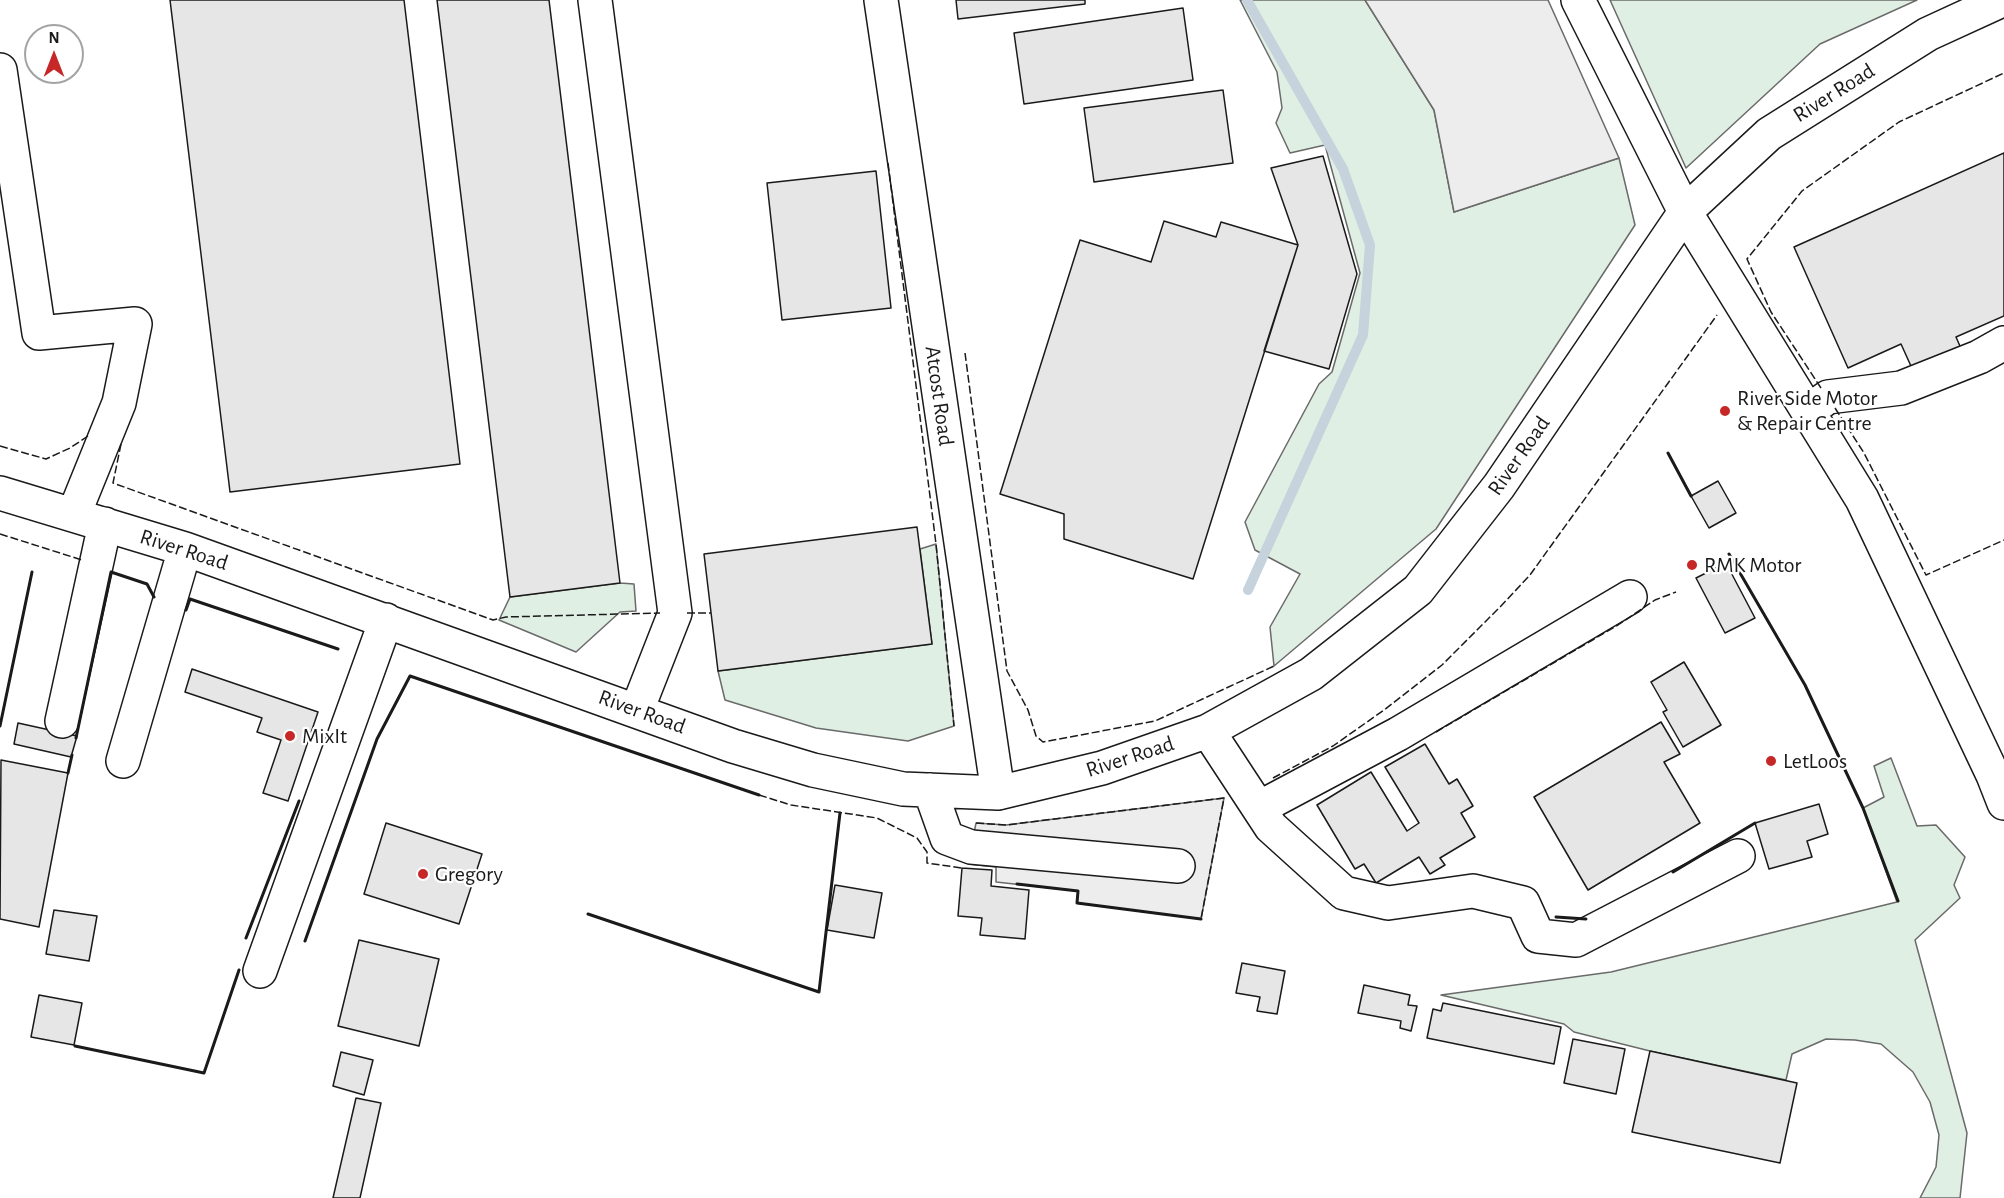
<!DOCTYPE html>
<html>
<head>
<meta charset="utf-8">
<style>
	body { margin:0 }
	#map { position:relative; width:2004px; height:1198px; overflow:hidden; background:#fff; font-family:"Alegreya Sans",sans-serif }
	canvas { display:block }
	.north { position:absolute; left:24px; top:24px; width:60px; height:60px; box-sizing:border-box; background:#fff; border:2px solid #a3a3a3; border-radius:50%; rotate:0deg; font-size:16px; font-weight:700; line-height:24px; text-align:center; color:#1a1a1a }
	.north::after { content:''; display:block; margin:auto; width:21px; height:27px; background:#c62828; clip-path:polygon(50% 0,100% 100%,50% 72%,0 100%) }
</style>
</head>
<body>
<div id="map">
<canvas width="2004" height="1198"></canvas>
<div class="north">N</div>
</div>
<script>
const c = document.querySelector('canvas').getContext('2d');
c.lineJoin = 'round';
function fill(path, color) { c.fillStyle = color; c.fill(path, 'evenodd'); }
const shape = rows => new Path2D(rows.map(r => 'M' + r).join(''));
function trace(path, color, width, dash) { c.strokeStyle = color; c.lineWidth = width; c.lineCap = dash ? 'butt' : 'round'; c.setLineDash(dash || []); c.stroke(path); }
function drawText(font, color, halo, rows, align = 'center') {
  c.font = font + ' "Alegreya Sans",sans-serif'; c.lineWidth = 4.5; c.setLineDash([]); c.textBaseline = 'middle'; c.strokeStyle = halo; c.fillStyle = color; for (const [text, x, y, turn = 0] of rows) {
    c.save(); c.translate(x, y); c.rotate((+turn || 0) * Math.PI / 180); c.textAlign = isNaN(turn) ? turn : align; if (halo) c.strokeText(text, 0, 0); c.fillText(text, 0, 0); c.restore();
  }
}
const green = shape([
	[1240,0,1365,0,1434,110,1454,212,1619,158,1635,225,1436,529,1274,666,1270,627,1300,574,1255,550,1245,522,1319,384,1332,372,1360,273,1325,145,1290,153,1276,123,1282,108,1277,72,1240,0],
	[1610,0,1917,0,1820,44,1686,168,1610,0],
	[936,544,954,726,908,741,816,728,725,700,718,671,932,644,920,549,936,544],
	[620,583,634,584,636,611,620,612,576,652,499,620,510,597,620,583],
	[1891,758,1917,826,1936,825,1965,857,1954,885,1960,898,1915,940,1967,1133,1960,1198,1920,1198,1936,1167,1939,1135,1930,1102,1913,1072,1881,1044,1855,1040,1826,1039,1792,1054,1786,1080,1650,1051,1574,1032,1564,1024,1441,995,1611,972,1897,902,1863,808,1884,797,1874,766,1891,758]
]);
const parking = shape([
	[1365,0,1548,0,1619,158,1454,212,1434,110,1365,0],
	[1224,798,1201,919,1077,903,1078,891,996,882,996,867,968,864,976,823,1006,825,1224,798]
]);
const stream = shape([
	[1247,0,1343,169,1370,245,1363,335,1248,590]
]);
const building = shape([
	[170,0,404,0,460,464,230,492,170,0],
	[437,0,549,0,620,583,510,597,437,0],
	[956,0,1085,0,1085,4,958,19,956,0],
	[1183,8,1193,80,1024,104,1014,33,1183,8],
	[1223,90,1233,163,1094,182,1084,108,1223,90],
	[2004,153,2004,316,1956,337,1963,353,1915,375,1901,344,1848,368,1794,247,2004,153],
	[1323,156,1357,274,1329,369,1264,351,1298,245,1271,168,1323,156],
	[876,171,891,308,782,320,767,183,876,171],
	[1164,221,1216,237,1221,222,1298,245,1193,579,1064,539,1064,514,1000,494,1080,240,1151,262,1164,221],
	[1718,481,1736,513,1709,528,1691,496,1718,481],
	[917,527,932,644,718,671,704,554,917,527],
	[1726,563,1755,618,1725,633,1696,578,1726,563],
	[1684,662,1721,725,1683,747,1663,712,1667,710,1651,682,1684,662],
	[192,669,318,712,288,801,263,793,281,740,257,732,262,718,185,692,192,669],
	[1661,722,1680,754,1664,762,1700,823,1588,890,1534,797,1661,722],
	[18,723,77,736,71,757,14,744,18,723],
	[1425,744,1449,784,1457,779,1473,806,1461,813,1475,837,1440,858,1445,865,1430,874,1419,857,1376,883,1364,864,1355,869,1317,805,1371,772,1407,831,1419,823,1385,767,1425,744],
	[1,760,68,773,39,927,0,919,1,760],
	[1819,804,1828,834,1807,841,1812,857,1769,869,1755,823,1819,804],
	[386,823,482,854,459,924,364,894,386,823],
	[962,868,992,870,991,886,1029,890,1025,939,980,935,982,918,958,916,962,868],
	[835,885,882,893,874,938,827,930,835,885],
	[54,910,97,916,89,961,46,954,54,910],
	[359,940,439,959,419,1046,338,1026,359,940],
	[1242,963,1285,971,1277,1014,1257,1011,1260,997,1236,993,1242,963],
	[1364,985,1410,995,1408,1005,1417,1006,1411,1031,1400,1028,1401,1021,1358,1013,1364,985],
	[39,995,82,1003,74,1045,31,1037,39,995],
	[1443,1003,1561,1027,1554,1064,1427,1038,1433,1009,1441,1011,1443,1003],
	[1573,1039,1625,1049,1616,1094,1564,1083,1573,1039],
	[1650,1051,1797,1083,1780,1163,1632,1132,1650,1051],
	[341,1052,373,1060,364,1095,333,1086,341,1052],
	[356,1098,381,1103,360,1198,333,1198,356,1098]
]);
const minor = shape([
	[595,0,675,613,637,710],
	[881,0,998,793],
	[1578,0,1685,212,1862,499,1993,775,2004,803],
	[0,70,39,333,135,324,119,403,74,514],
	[1808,411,1828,397,1901,388,1979,357,2004,343],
	[0,493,185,549,733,746,813,770,903,789,998,793,1102,768,1208,731,1311,674,1418,590,1499,486,1685,212,1769,134,1928,34,2002,0],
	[62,721,105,524],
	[1208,731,1271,827,1344,893,1388,903,1473,891,1523,903,1538,936,1576,940,1738,856],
	[123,761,185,549],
	[930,790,947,838,971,847,1178,866],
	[1259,808,1398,734,1630,597],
	[260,971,386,620]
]);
const fence = shape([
	[888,163,936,544,954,726],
	[965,353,1007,671,1028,710,1036,736,1043,742,1155,721,1274,666],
	[1821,388,1771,312,1747,259,1802,191,1899,122,2004,73],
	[1835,408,1864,453,1926,575,2004,540],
	[121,444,113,483,493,620,506,617,660,613],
	[0,446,46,459,70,448,88,436],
	[0,534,82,560],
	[687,613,711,613],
	[1436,732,1618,625,1655,600,1676,592],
	[1273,778,1333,746,1384,710,1442,665,1501,606,1530,575,1717,315],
	[759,795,791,805,877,818,917,838,927,852,927,863,962,868],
	[976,823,1006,825,1224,798,1201,919]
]);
const wall = shape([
	[1668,453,1691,496],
	[1729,554,1805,685,1863,808,1898,901],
	[186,610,190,599,338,649],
	[0,726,32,572],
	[76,738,111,572,147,584,154,597],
	[68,773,72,755],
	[1673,872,1755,823],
	[1017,884,1078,891,1077,903,1201,919],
	[588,914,819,992,840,813],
	[1556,917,1586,919],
	[246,938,299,801],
	[305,941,377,739,410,676,759,795],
	[75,1046,204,1073,239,970]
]);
const markers = [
	[1725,411,6,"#c62828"],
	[1692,565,6,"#c62828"],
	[290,736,6,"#c62828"],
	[1771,761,6,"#c62828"],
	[423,874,6,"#c62828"]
];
const streetNames = [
	["River Road",1834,93,-32],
	["Atcost Road",939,396,82],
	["River Road",1519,456,-55],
	["River Road",184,550,18],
	["River Road",642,712,20],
	["River Road",1130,757,-18]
];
const poiNames = [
	["River Side Motor",1737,398],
	["& Repair Centre",1737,423],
	["RMK Motor",1704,565],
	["MixIt",302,736],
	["LetLoos",1783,761],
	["Gregory",435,874]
];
fill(green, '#e0efe3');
trace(green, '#6a6a6a', 1.5);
fill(parking, '#ededed');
trace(parking, '#6a6a6a', 1.5);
trace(stream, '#c6d2dc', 10);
fill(building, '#e6e6e6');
trace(building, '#1a1a1a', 1.5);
trace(minor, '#1a1a1a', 36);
trace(minor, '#fff', 33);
trace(fence, '#1a1a1a', 1.5, [8, 3]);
trace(wall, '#1a1a1a', 3);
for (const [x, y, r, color] of markers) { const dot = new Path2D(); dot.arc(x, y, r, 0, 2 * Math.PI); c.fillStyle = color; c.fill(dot); trace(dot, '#fff', 2); }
drawText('22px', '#1a1a1a', '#fff', streetNames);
drawText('22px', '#1a1a1a', '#fff', poiNames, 'left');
</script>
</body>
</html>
